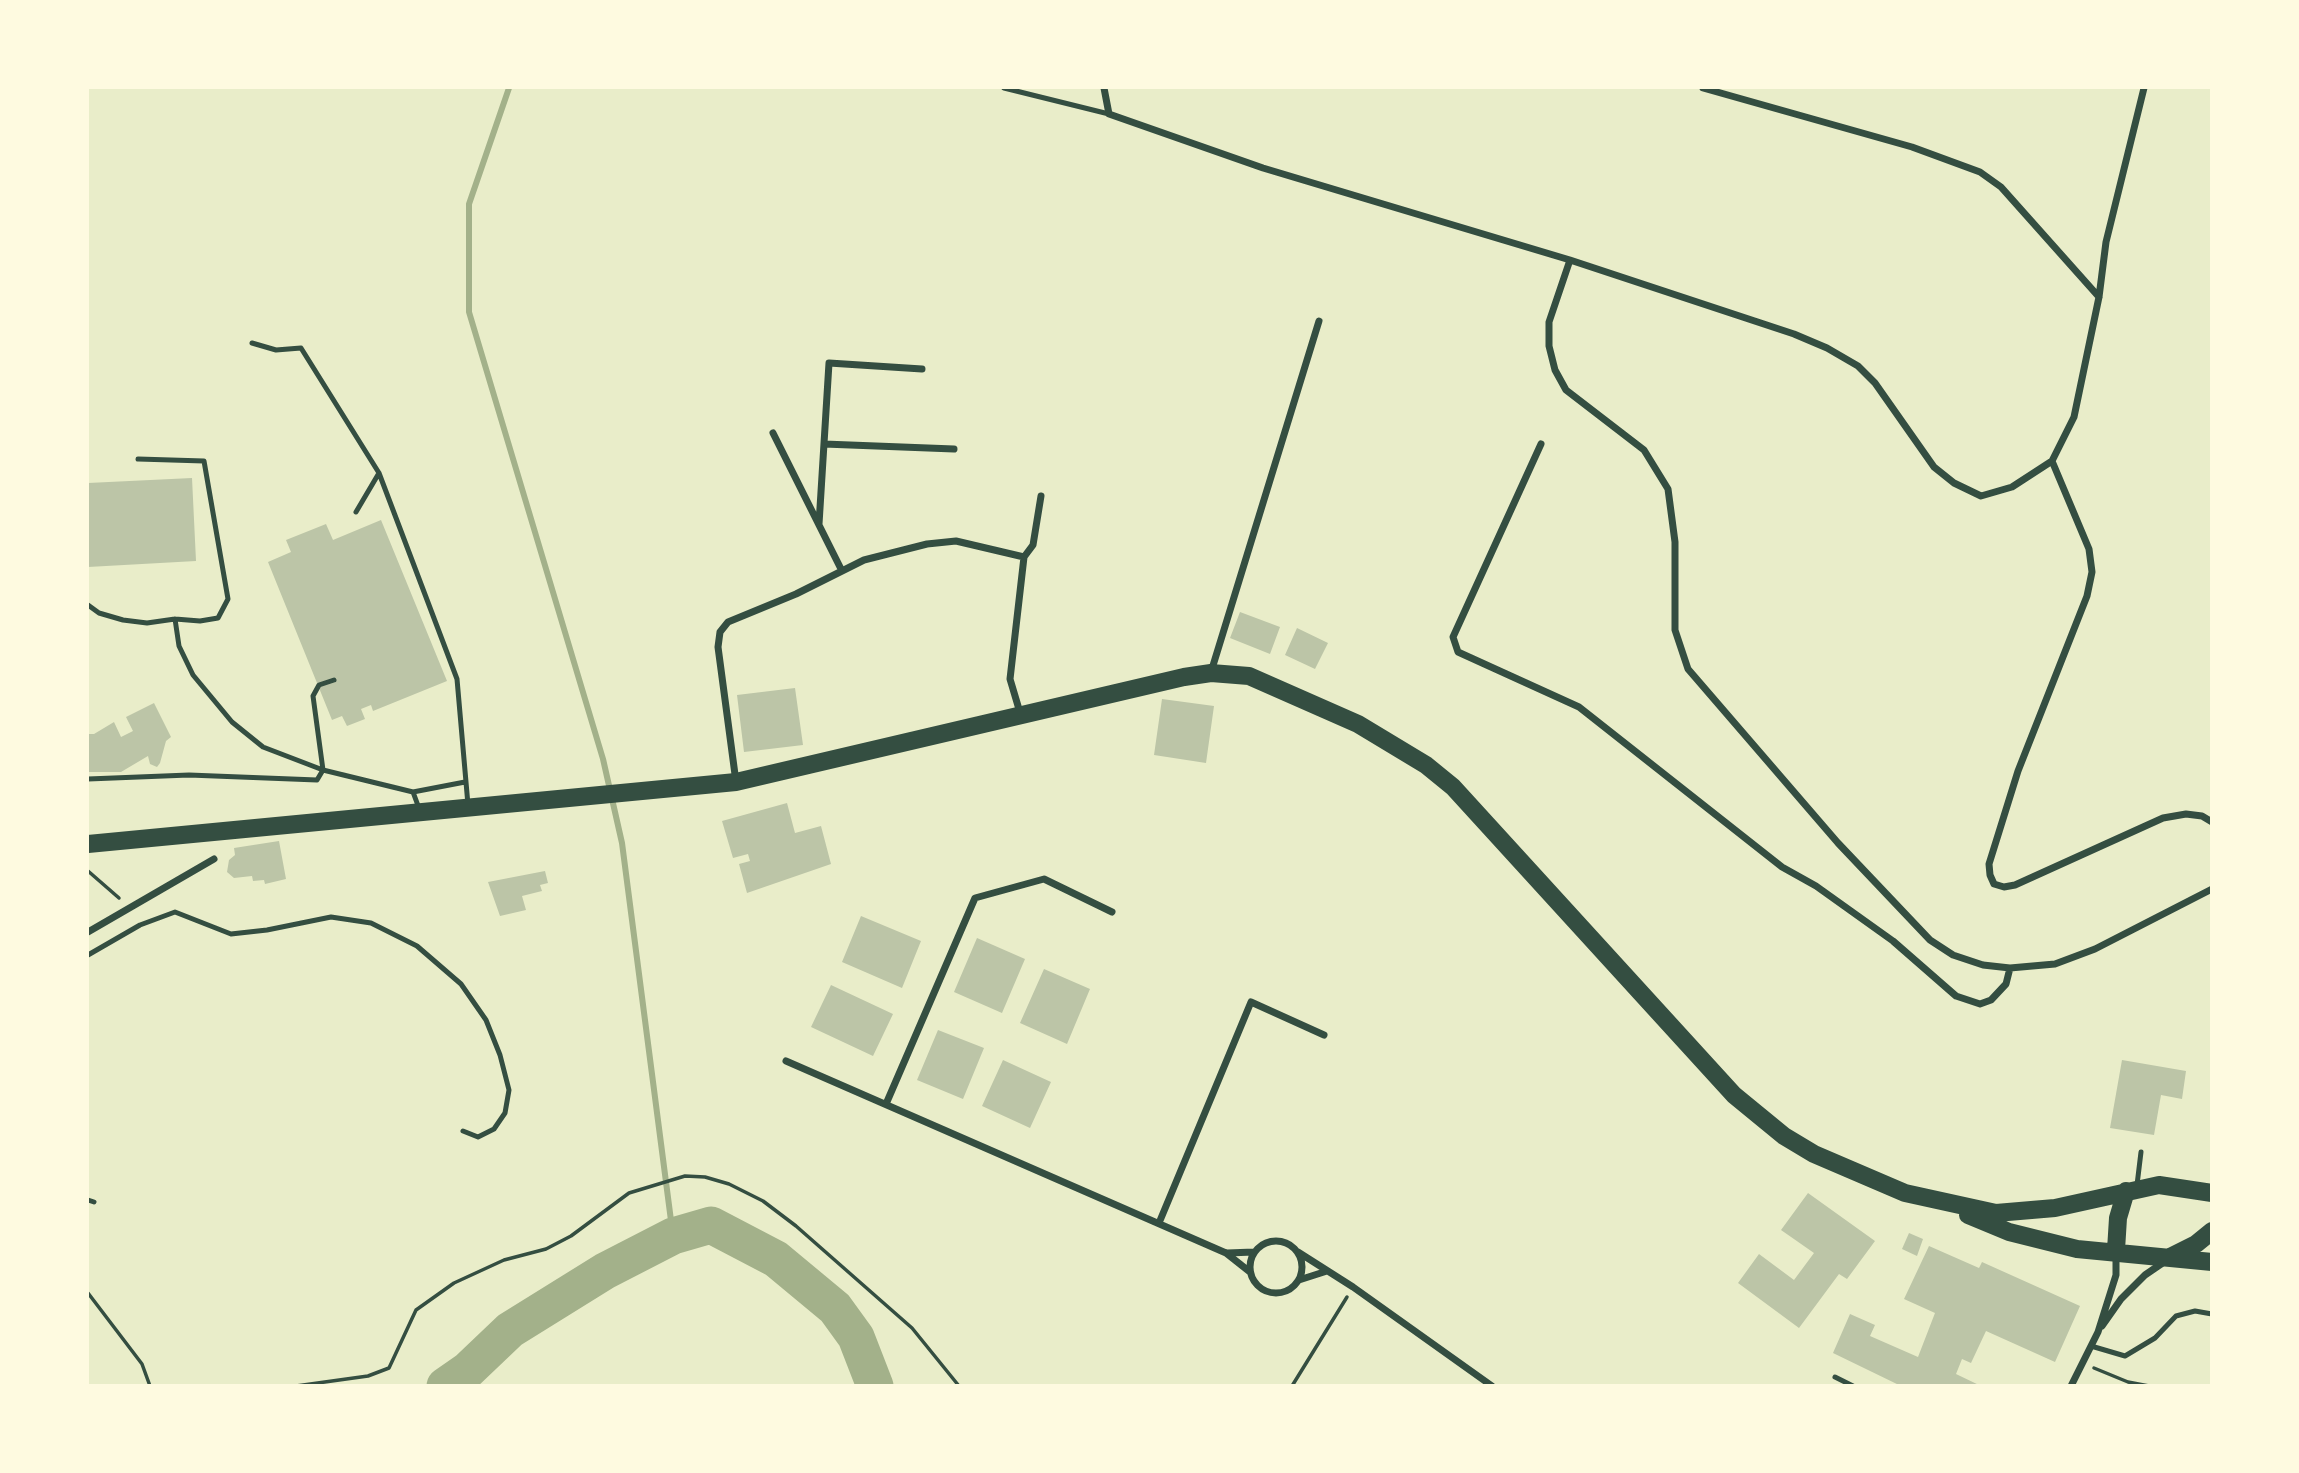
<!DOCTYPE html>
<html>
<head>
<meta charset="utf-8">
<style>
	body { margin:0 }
	#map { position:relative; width:2299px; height:1473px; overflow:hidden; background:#e9edc9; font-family:"Source Sans 3",sans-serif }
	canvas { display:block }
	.frame { position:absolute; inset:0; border:89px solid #fefae0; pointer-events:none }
</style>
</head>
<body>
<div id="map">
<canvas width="2299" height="1473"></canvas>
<div class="frame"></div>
</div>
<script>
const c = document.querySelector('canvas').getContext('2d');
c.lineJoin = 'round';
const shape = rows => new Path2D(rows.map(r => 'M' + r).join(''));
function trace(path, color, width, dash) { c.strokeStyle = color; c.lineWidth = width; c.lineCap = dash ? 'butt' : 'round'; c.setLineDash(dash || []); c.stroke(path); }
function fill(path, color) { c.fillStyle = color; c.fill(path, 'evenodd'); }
const stream = shape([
	[509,88,469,204,469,312,603,759,622,843,673,1236]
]);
const river = shape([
	[445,1386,468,1370,510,1330,605,1271,673,1236,711,1225,776,1259,835,1308,856,1337,875,1386]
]);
const building = shape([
	[192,478,196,561,88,567,88,483],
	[381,520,447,681,373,711,371,705,361,709,365,719,347,726,342,716,332,720,268,562,291,552,286,540,326,524,333,540],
	[1240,612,1280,627,1270,654,1230,638],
	[1297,628,1328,643,1315,669,1285,655],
	[795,688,803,745,744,752,737,695],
	[1162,699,1214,706,1206,763,1154,755],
	[154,703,171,737,166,741,160,763,157,767,150,764,148,756,121,772,88,772,88,734,94,734,114,722,121,737,133,731,126,717],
	[787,803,795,833,821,826,831,864,747,893,739,864,750,861,748,854,733,858,722,821],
	[279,841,286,879,265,884,264,880,253,881,252,876,234,878,227,872,229,860,235,855,234,848],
	[545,871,548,883,540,885,542,891,522,896,526,910,500,916,488,882],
	[861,916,921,941,902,988,842,962],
	[977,938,1025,959,1002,1013,954,992],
	[1044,969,1090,989,1067,1044,1020,1023],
	[831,985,893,1014,873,1056,811,1027],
	[938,1030,984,1048,963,1099,917,1080],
	[1003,1060,1051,1082,1030,1128,982,1106],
	[2122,1060,2186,1071,2182,1099,2161,1095,2154,1135,2110,1128],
	[1808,1193,1875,1241,1847,1279,1839,1274,1799,1328,1738,1283,1759,1254,1794,1280,1814,1253,1781,1230],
	[1909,1233,1923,1239,1917,1256,1902,1249],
	[1929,1246,1979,1268,1982,1262,2080,1306,2055,1362,1986,1331,1971,1363,1962,1359,1956,1374,1981,1386,1901,1386,1833,1353,1850,1314,1875,1325,1870,1336,1918,1357,1935,1313,1904,1299]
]);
const path = shape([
	[88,871,119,898],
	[88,1293,142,1364,150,1386],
	[2094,1368,2128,1382,2149,1386],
	[296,1386,368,1376,389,1368,416,1310,454,1283,504,1260,546,1249,571,1236,629,1193,685,1176,705,1177,729,1184,763,1201,796,1226,912,1328,959,1386],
	[1292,1386,1347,1297]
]);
const service = shape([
	[1004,88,1109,114],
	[252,343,276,350,301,348,379,473],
	[356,512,379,473,457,679,468,805],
	[88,605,99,613,123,620,147,623,175,619,200,621,218,618,228,599,204,461,138,459],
	[175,619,179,646,193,675,232,722,263,747,323,770,313,696,319,685,334,680],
	[88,779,189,775,317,780,323,770,413,792,420,811],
	[413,792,465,782],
	[88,955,140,925,175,912,231,934,267,930,331,917,371,923,417,946,461,984,486,1020,500,1055,509,1090,505,1113,494,1129,478,1137,463,1131],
	[2137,1185,2141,1152],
	[88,1200,94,1202],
	[2091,1346,2125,1356,2155,1338,2176,1316,2195,1311,2212,1314],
	[1835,1377,1853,1386]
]);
const minor = shape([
	[1104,88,1109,114,1263,168,1570,260],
	[1703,88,1912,147,1980,172,2001,187,2099,297],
	[2144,88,2106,242,2099,297,2074,417,2052,461,2012,487,1981,496,1954,483,1934,467,1875,383,1858,366,1827,348,1794,334,1570,260,1549,322,1549,346,1555,370,1566,390,1644,450,1668,489,1675,542,1675,630,1688,669,1838,843,1930,940,1953,955,1983,965,2010,968,2055,964,2095,949,2212,889],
	[773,433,841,569],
	[824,444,954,449],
	[1541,444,1453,637,1458,652,1579,707,1782,867,1816,886,1893,941,1956,996,1980,1004,1991,1000,2006,984,2010,968],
	[2052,461,2089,549,2092,572,2087,596,2018,771,1989,864,1990,875,1994,884,2004,887,2015,885,2163,818,2186,814,2202,816,2212,822],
	[819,524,829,363,922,369],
	[1024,557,1033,545,1041,496],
	[1211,672,1319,321],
	[736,782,718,647,720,632,728,622,796,594,864,560,927,544,956,541,1024,557,1010,679,1021,716],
	[88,932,214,859],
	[786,1061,1226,1253,1250,1272],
	[886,1104,975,898,1044,879,1112,912],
	[1159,1223,1251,1002,1324,1035],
	'1250 1267a26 26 0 1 1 52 0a26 26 0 1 1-52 0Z',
	[1298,1252,1353,1287,1492,1386],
	[1227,1253,1254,1252],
	[1299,1280,1327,1271],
	[2102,1326,2121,1299,2145,1275,2164,1262],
	[2071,1386,2098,1332,2116,1275,2116,1254]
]);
const primary = shape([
	[88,844,736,782,1184,677,1211,673,1249,676,1358,724,1426,765,1453,787,1734,1095,1784,1136,1814,1154,1905,1193,1996,1213,2055,1208,2159,1185,2212,1193],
	[1968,1215,2009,1232,2077,1249,2212,1262],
	[2116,1250,2118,1218,2126,1191],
	[2170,1257,2196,1244,2212,1231]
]);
trace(stream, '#a3b18a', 6);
trace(river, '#a3b18a', 37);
fill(building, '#bcc5a7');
trace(path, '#344e41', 3.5);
trace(service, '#344e41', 5);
trace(minor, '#344e41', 7);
trace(primary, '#344e41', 18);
</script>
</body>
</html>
